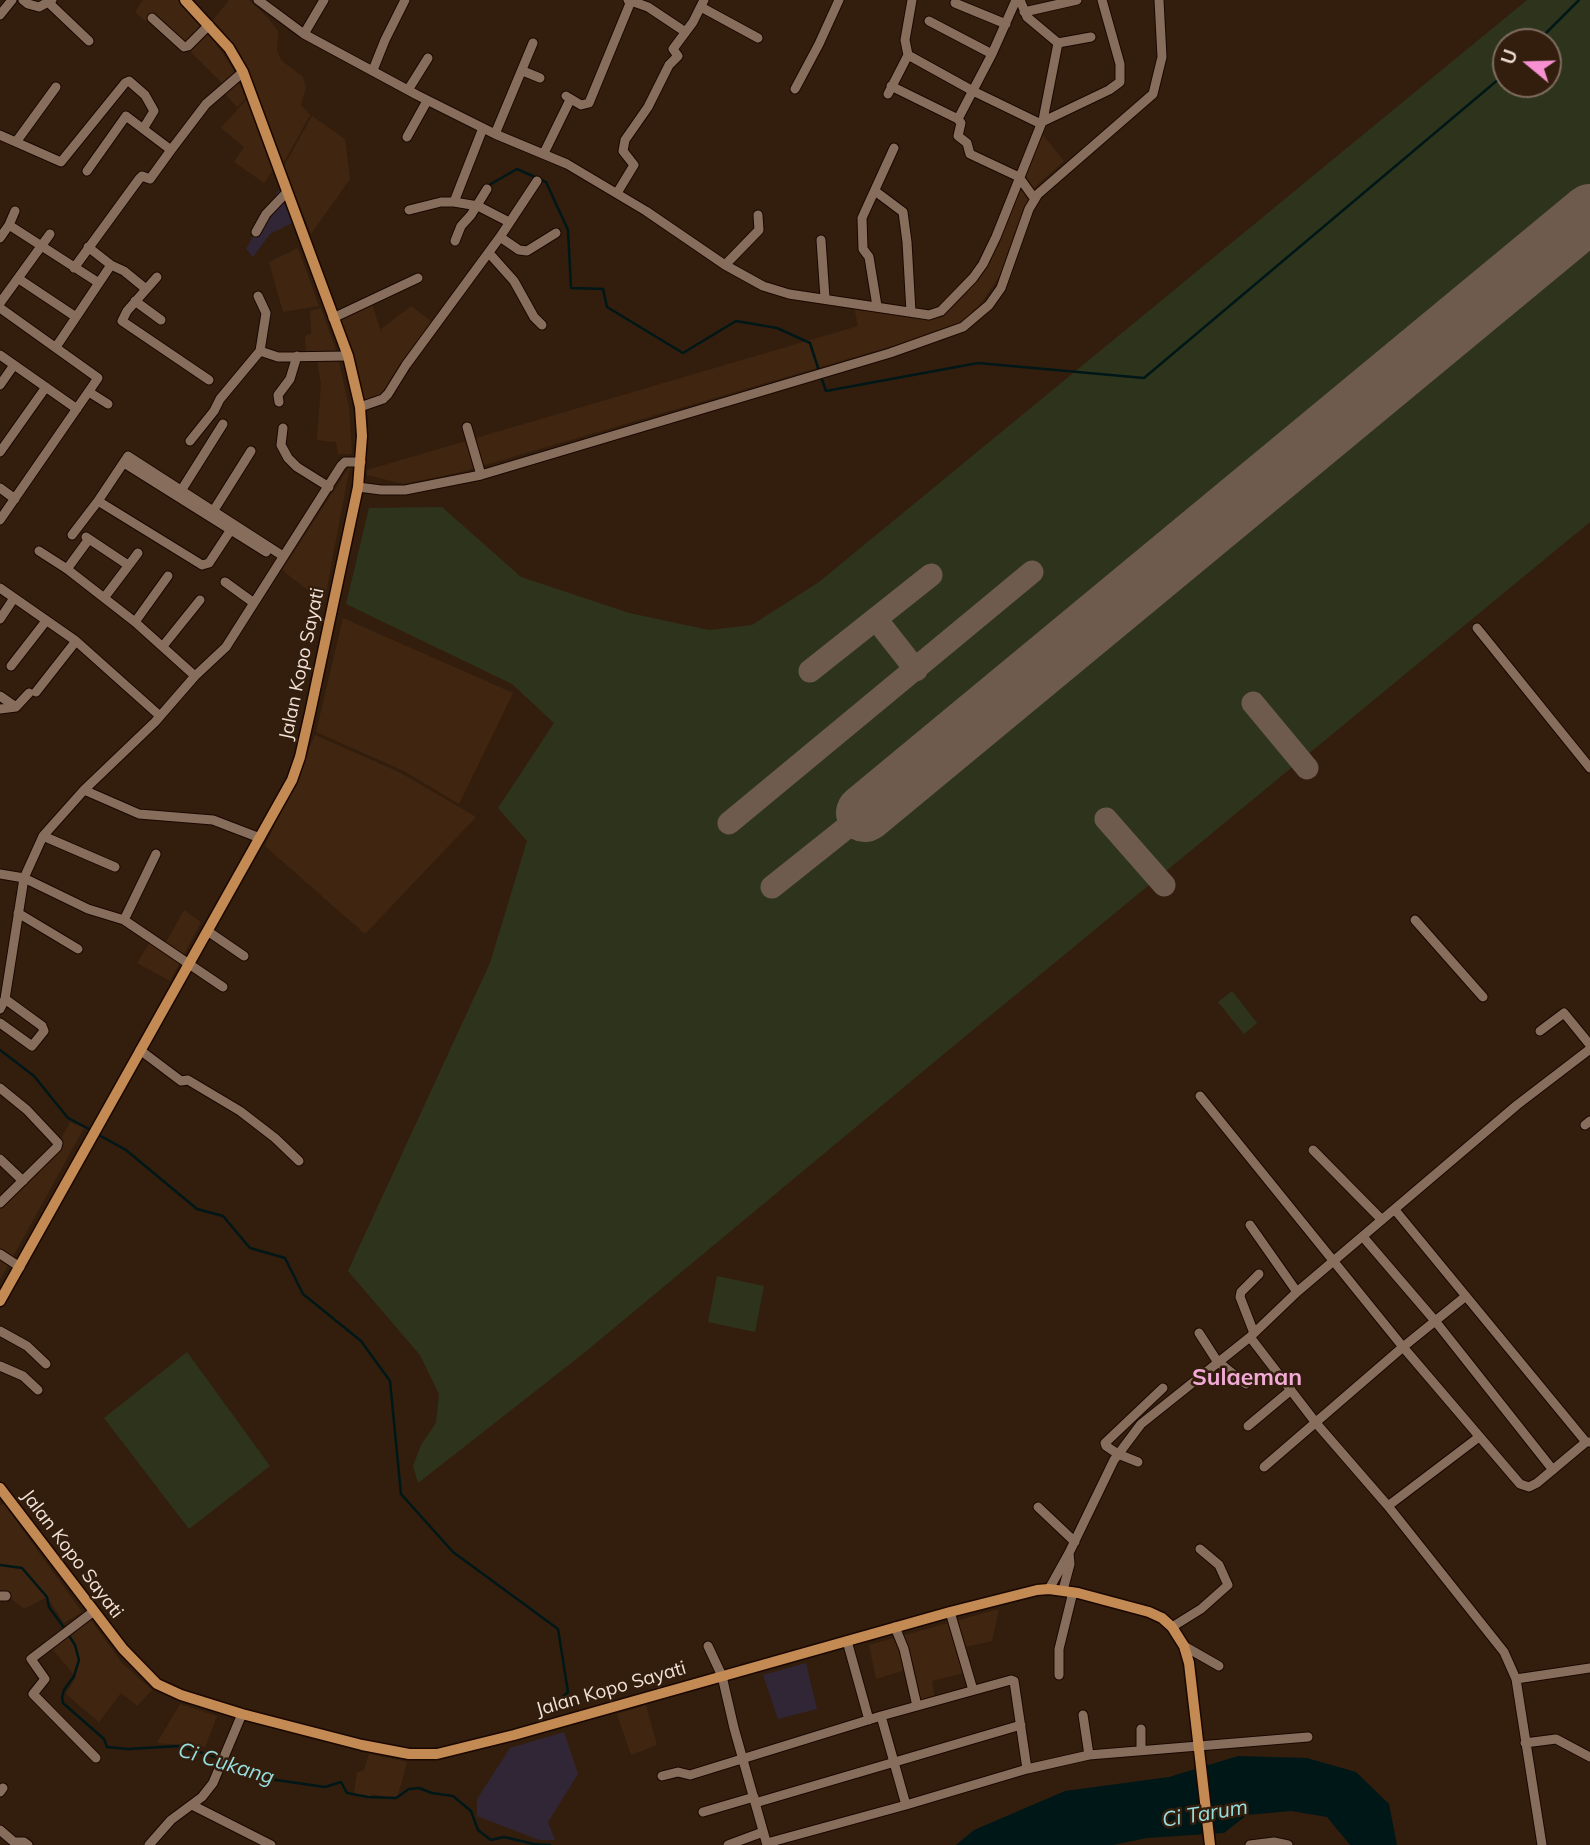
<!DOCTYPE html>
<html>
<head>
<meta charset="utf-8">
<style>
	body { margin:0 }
	#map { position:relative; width:1590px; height:1845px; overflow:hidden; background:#331e0e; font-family:Mulish,sans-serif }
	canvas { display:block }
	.north { position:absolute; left:1492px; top:28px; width:70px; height:70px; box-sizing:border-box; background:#331e0e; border:2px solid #7f6c5f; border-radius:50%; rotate:289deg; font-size:19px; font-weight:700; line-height:28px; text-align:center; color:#f1e2d8 }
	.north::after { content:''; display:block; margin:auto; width:24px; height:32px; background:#f690d0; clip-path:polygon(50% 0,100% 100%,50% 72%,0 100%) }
</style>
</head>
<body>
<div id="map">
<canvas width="1590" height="1845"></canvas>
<div class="north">U</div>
</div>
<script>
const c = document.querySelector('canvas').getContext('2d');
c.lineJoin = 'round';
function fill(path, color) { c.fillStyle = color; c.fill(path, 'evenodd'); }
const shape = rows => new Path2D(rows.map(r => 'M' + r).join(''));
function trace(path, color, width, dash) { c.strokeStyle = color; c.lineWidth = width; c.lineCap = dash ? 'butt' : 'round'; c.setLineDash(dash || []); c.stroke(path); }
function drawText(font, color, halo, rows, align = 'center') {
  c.font = font + ' Mulish,sans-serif'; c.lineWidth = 5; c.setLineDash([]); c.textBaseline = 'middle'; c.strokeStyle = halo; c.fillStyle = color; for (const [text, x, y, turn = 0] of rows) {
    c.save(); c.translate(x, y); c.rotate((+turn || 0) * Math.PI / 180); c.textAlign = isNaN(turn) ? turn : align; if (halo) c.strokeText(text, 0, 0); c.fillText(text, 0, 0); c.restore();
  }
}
const built = shape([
	[143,0,180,0,203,24,231,66,246,98,237,107,221,89,223,84,170,31,153,15,145,21,135,12],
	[229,0,249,0,268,18,278,31,277,51,281,60,303,77,306,87,301,105,310,115,283,164,240,53,213,20],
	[247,99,273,170,264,183,234,162,244,147,221,128],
	[312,116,345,139,350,179,311,234,284,166],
	[1042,134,1064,161,1036,186,1021,218,1000,275,982,302,961,323,923,337,461,472,403,484,367,475,367,470,858,326,854,306,942,318,966,294,987,263],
	[298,248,319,306,283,312,269,262],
	[371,301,382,335,381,329,411,306,436,325,376,401,365,406,338,318],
	[321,308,337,353,349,407,352,454,338,454,336,442,317,440,321,384,316,354,306,354,305,336,311,334,310,311],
	[350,466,324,603,282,570],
	[343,618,513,693,459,804,404,771,316,732],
	[315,735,401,773,476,817,365,934,265,846],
	[184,910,201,922,170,981,137,963,152,939,165,944],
	[70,1122,84,1128,0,1280,0,1206,52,1156],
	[4,1504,82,1612,64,1623,47,1597,24,1609,0,1590,0,1505],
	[999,1609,992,1641,961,1648,967,1672,932,1681,935,1700,923,1703,908,1669,876,1679,869,1645],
	[90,1619,122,1663,152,1690,137,1706,121,1693,99,1722,66,1694,76,1677,52,1649],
	[180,1704,217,1716,205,1747,157,1743],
	[646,1705,657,1745,631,1755,617,1714],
	[369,1754,407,1762,397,1799,372,1794,370,1798,354,1794,357,1772,364,1770]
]);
const industrial = shape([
	[279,189,292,223,270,234,253,257,246,249],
	[806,1663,817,1709,778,1719,763,1675],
	[564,1732,578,1774,548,1822,555,1840,539,1840,477,1816,477,1799,510,1748]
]);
const green = shape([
	[1527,0,1590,0,1590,522,945,1053,584,1353,418,1483,413,1466,421,1445,436,1423,439,1394,420,1355,348,1271,490,963,527,841,498,808,554,723,512,684,346,604,369,508,442,507,521,577,629,613,709,630,752,625,819,582],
	[1506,42,1548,42,1548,84,1506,84],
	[1232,991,1257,1023,1244,1034,1218,1002],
	[717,1276,764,1286,755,1332,708,1322],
	[187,1352,270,1466,189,1529,104,1418]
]);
const water = shape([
	[1238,1756,1307,1758,1356,1772,1389,1804,1397,1845,1350,1845,1327,1817,1291,1811,1247,1815,1224,1833,1147,1838,1113,1845,956,1845,974,1830,1065,1791,1169,1777]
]);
const stream = shape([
	[1537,42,1579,0],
	[489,185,517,169,546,182,568,230,571,288,603,289,607,307,683,353,736,321,777,328,810,343,819,371],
	[821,377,826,391,978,363,1144,378,1506,73],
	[0,1050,34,1076,68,1118,91,1130],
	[97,1134,126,1150,197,1209,223,1216,250,1248,285,1258,303,1294,361,1341,390,1381,401,1494,453,1552,558,1629,568,1692,542,1716],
	[0,1565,22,1568,47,1597,49,1607,65,1629],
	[68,1634,75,1645,79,1660,74,1676,64,1690,62,1698,63,1703,104,1739,107,1747,128,1749,179,1746,219,1758],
	[225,1761,276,1780,325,1787,341,1782,347,1793,368,1797,396,1798,409,1789,419,1788,432,1793,453,1796,471,1811,478,1830,491,1840,504,1837,534,1844,550,1845]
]);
const taxiway = shape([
	[876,619,916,670],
	[810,671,931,575],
	[1253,703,1307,768],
	[1106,819,1164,885],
	[729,823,1032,572],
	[772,887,865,813]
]);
const runway = shape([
	[865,813,1590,213]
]);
const minor = shape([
	[23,0,28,4,39,7,52,0],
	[258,0,304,34,417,95,495,134,567,164,646,211,725,265,763,286,789,294,929,315,941,311,973,278,983,264,996,237,1042,122,1109,90,1120,82,1120,64,1102,0],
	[628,0,648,7,681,29],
	[1016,0,992,54,958,119,961,123,958,136,967,143,970,154,1019,177,1034,198],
	[1020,0,1027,17,1058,43,1043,120],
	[49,3,89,41],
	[955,3,1006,24],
	[701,7,758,38],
	[1024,12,1077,0],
	[0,15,12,0],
	[152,18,184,47,188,46,209,25],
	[929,21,992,54],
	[304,34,324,0],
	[1058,43,1091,37],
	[908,55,973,91,1041,124],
	[373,70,385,40,405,0],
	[523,71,540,78],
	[891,86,958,119],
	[795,89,819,44,839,0],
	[408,90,428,58],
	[888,94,908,55,905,40,912,0],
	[566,96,581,105,589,103,631,1],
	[495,134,533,43],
	[0,135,61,162,125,83,129,81,145,95,154,111,143,129],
	[407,137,427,101],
	[16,142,56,87],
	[544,153,570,100],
	[87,171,126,116,171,150,206,104,243,72],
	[537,181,500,237,519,250,527,251,556,233],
	[875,191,903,212,907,242,911,312],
	[617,193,634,165,623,151,625,140,648,107,669,65,678,56,673,49,693,22,704,0],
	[454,202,483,128],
	[409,210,441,202,454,202,478,206,509,222],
	[9,225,99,283],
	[256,232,266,214,287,192],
	[0,238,9,225,15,211],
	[821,240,825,298],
	[455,241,461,226,471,215,487,189],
	[88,247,111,265],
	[489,253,514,281,534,317,542,325],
	[725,265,759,230,758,215],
	[74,268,139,179,142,176,150,179,171,150],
	[157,277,127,311,122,321,209,380],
	[19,279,76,317],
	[135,301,161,320],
	[0,303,50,234],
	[877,306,869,257,863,249,862,218,894,148],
	[0,308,98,378,0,520],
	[333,318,418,278],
	[56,347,111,265,124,271,146,289],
	[260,351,278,357,348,356],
	[0,355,77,409],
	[0,385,14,365],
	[89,392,108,404],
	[279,402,278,395,290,379,297,356],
	[360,407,383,399,388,394,406,365,500,237],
	[467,427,481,475],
	[283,428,281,445,288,458,297,467,329,487],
	[190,441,214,411,220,399,260,351,266,313,258,296],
	[0,452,46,387],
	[124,463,266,552],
	[358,487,381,490,405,490,481,475,890,353,963,327,989,305,1001,288,1029,209,1038,194,1153,94,1162,57,1159,0],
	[0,488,15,499],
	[179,494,223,424],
	[214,510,251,451],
	[234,525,209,563,202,565,98,501,128,456,283,556],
	[72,535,98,501],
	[89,539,128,565],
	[39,551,67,569,135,622,195,676],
	[67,569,89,539,86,537],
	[225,582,254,603],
	[0,588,76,641,160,716],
	[104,598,138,553],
	[0,619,14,598],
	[135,622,168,576],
	[1477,628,1590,768],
	[163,646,200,600],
	[11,666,46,621],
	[36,692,76,641],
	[0,696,16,707],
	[0,709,16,707,29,693],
	[84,790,139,814,213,820,260,838],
	[43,836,115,867],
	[0,874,24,878,88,909,124,920,223,987],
	[18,913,78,949],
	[124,920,156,854],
	[1415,920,1483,997],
	[209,932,244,956],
	[0,1009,5,999,24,878,43,836,84,790,155,722,195,676,226,647,341,466,345,462,361,462],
	[0,1023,32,1046,44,1031,42,1026,5,999],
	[1540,1031,1564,1013,1590,1045],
	[140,1050,181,1081,188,1080,240,1111,275,1138,299,1161],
	[0,1088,27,1110,58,1143,57,1147,0,1203],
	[1200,1096,1403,1347,1520,1484,1529,1487,1537,1483,1586,1442,1590,1442],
	[1585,1125,1590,1121],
	[1313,1150,1382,1220],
	[0,1159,23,1181],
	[1395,1210,1586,1442],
	[1250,1225,1297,1292],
	[1364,1238,1436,1322,1553,1470],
	[0,1254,20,1267],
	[0,1331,27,1346,46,1364],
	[1199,1333,1217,1361,1246,1384],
	[1254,1333,1240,1297,1241,1292,1259,1274],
	[1250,1337,1316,1423,1388,1506,1504,1652,1516,1679,1590,1668],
	[0,1366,23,1376,38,1390],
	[1248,1426,1291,1390],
	[1138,1462,1118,1454,1106,1446,1105,1443,1163,1388],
	[1264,1467,1403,1347,1466,1296],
	[1388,1506,1479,1437],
	[1038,1507,1075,1542],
	[1049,1589,1069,1553,1114,1460,1141,1424,1250,1337,1297,1292,1517,1105,1590,1049],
	[1063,1590,1070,1564,1069,1553],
	[0,1596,6,1596],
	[94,1611,31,1659,45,1679,33,1694,96,1758],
	[950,1612,973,1690],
	[895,1627,904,1649,917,1706],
	[1172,1627,1201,1609,1228,1585,1219,1565,1200,1549],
	[847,1641,869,1720],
	[708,1646,722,1676,734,1728,767,1845],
	[1184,1646,1219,1666],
	[1059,1675,1059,1649,1073,1592],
	[1516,1679,1542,1845],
	[1083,1715,1089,1755],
	[1141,1729,1141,1750],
	[1525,1743,1556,1739,1590,1757],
	[662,1776,678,1772,690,1775,881,1716,1011,1680,1014,1681,1027,1769],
	[0,1792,3,1788],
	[755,1803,1021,1725],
	[192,1805,271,1845],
	[906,1805,1027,1769,1089,1755,1308,1737],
	[703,1812,754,1797],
	[0,1830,14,1842,24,1842,28,1845],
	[767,1843,906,1805,881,1716],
	[149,1845,171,1820,202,1797,213,1783,242,1714],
	[728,1845,763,1832],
	[1250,1845,1274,1842,1288,1845]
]);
const major = shape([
	[0,1301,292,780,300,757,310,713,358,487,362,436,360,407,348,356,243,72,229,48,185,0],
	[0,1488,123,1649,157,1684,181,1695,242,1714,362,1745,409,1754,437,1754,514,1735,950,1612,1037,1590,1049,1589,1078,1593,1149,1612,1162,1618,1172,1627,1184,1646,1189,1663,1210,1845]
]);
const streetNames = [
	["Jalan Kopo Sayati",302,664,-78],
	["Jalan Kopo Sayati",72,1554,53],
	["Jalan Kopo Sayati",611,1689,-16]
];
const waterNames = [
	["Ci Cukang",226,1764,17],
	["Ci Tarum",1205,1814,-9]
];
const quarterNames = [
	["Sulaeman",1247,1378]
];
fill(built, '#402610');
fill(industrial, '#312635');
fill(green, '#2e341c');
fill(water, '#001718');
trace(stream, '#001718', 2.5);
trace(taxiway, '#6e5b4d', 23);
trace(runway, '#6e5b4d', 58);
trace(minor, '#1a0700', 11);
trace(major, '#1a0700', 13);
trace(minor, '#876e5c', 9);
trace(major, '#c38a54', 10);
drawText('19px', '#f1e2d8', '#331e0e', streetNames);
drawText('italic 21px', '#97dfdf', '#331e0e', waterNames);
drawText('bold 23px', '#f2abd6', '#331e0e', quarterNames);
</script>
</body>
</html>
